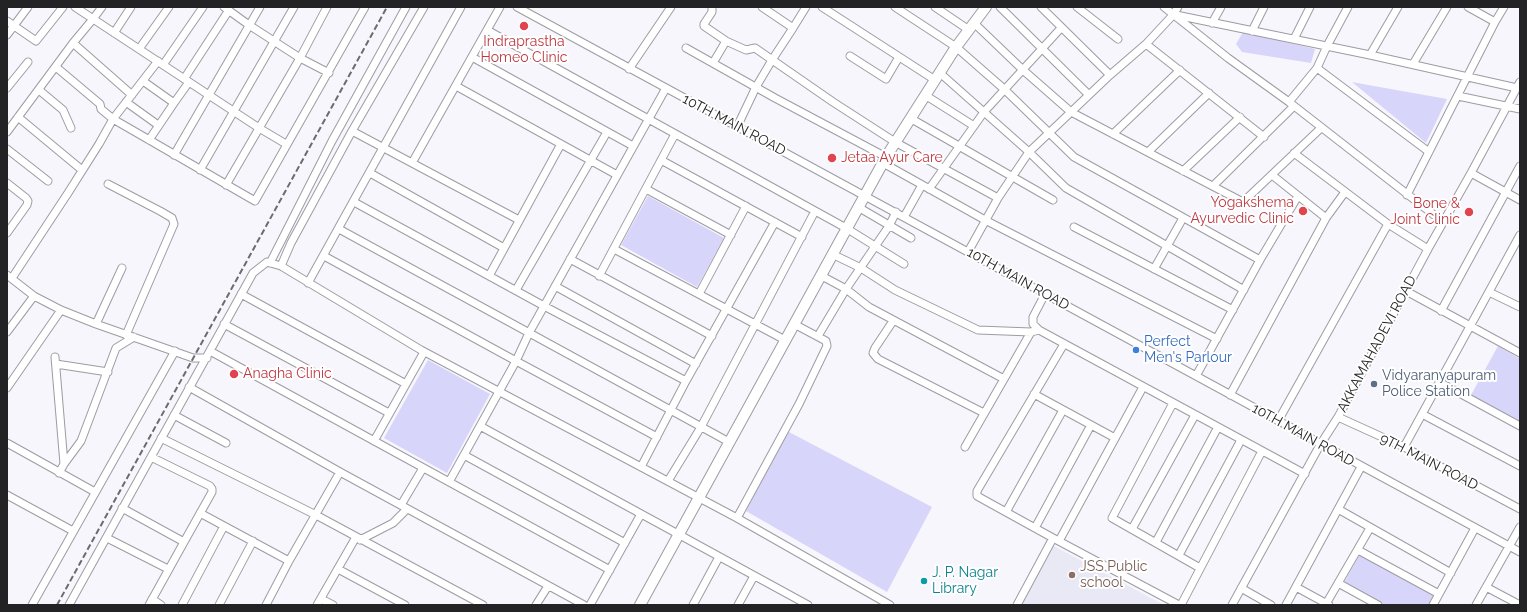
<!DOCTYPE html>
<html>
<head>
<meta charset="utf-8">
<style>
	body { margin:0 }
	#map { position:relative; width:1527px; height:612px; overflow:hidden; background:#f6f6fc; font-family:Raleway,sans-serif }
	canvas { display:block }
	.frame { position:absolute; inset:0; border:8px solid #232325; pointer-events:none }
</style>
</head>
<body>
<div id="map">
<canvas width="1527" height="612"></canvas>
<div class="frame"></div>
</div>
<script>
const c = document.querySelector('canvas').getContext('2d');
c.lineJoin = 'round';
function fill(path, color) { c.fillStyle = color; c.fill(path, 'evenodd'); }
const shape = rows => new Path2D(rows.map(r => 'M' + r).join(''));
function trace(path, color, width, dash) { c.strokeStyle = color; c.lineWidth = width; c.lineCap = dash ? 'butt' : 'round'; c.setLineDash(dash || []); c.stroke(path); }
function drawText(font, color, halo, rows, align = 'center') {
  c.font = font + ' Raleway,sans-serif'; c.lineWidth = 4; c.setLineDash([]); c.textBaseline = 'middle'; c.strokeStyle = halo; c.fillStyle = color; for (const [text, x, y, turn = 0] of rows) {
    c.save(); c.translate(x, y); c.rotate((+turn || 0) * Math.PI / 180); c.textAlign = isNaN(turn) ? turn : align; if (halo) c.strokeText(text, 0, 0); c.fillText(text, 0, 0); c.restore();
  }
}
const built = shape([
	[1052,545,1164,605,1019,605]
]);
const green = shape([
	[1243,32,1315,49,1311,63,1242,52,1236,44],
	[1352,82,1368,85,1447,99,1426,143],
	[648,196,724,238,697,287,621,245],
	[1498,346,1520,359,1520,421,1471,395],
	[428,360,490,394,447,473,384,438],
	[787,431,932,507,887,592,746,511],
	[1360,554,1434,595,1429,605,1384,605,1344,583]
]);
const street = shape([
	[75,7,259,128,286,144],
	[224,7,249,25,300,58,329,73],
	[517,7,1520,552],
	[712,7,712,12,704,24,704,26,726,41,746,50,755,48,833,102,895,142,998,198],
	[822,7,935,80],
	[895,7,956,47,1004,89,1074,157,1260,260],
	[935,7,969,30],
	[1000,7,1089,95],
	[1041,7,1110,75],
	[1077,7,1118,39],
	[1164,7,1228,58,1289,102,1443,222],
	[1468,7,1495,22],
	[1176,15,1370,55,1517,88],
	[7,21,36,41,63,7],
	[974,23,1023,70,1071,112,1243,202,1321,128],
	[1212,23,1221,7],
	[793,28,806,7],
	[487,30,846,228,904,264],
	[1252,31,1264,7],
	[114,33,131,7],
	[7,35,28,7],
	[1294,39,1310,7],
	[73,43,132,95],
	[1146,44,1264,137],
	[686,48,775,98,886,157],
	[139,49,169,7],
	[1370,55,1398,7],
	[850,56,886,79,899,57],
	[472,57,633,146],
	[713,63,726,41],
	[1413,64,1447,7],
	[163,65,203,7],
	[56,67,100,104,101,109,113,119,255,201,365,7],
	[1317,68,1429,152],
	[629,69,671,7],
	[940,73,1029,152,1066,188,1244,290],
	[184,79,229,10],
	[143,81,174,103,189,82],
	[456,86,617,175],
	[7,88,28,62],
	[39,90,63,110,71,128],
	[925,95,974,126],
	[1458,96,1520,109],
	[126,102,158,125],
	[1289,102,1317,68,1327,46,1348,7],
	[18,117,82,170],
	[910,118,1053,200],
	[737,127,756,87,772,60,793,28,762,7],
	[352,131,519,220],
	[7,132,73,43,93,19,102,7],
	[1113,134,1180,70],
	[149,140,174,103],
	[7,149,48,181],
	[1148,152,1209,93],
	[1294,153,1388,224,1428,249],
	[174,155,260,7],
	[661,160,802,237],
	[412,163,500,7],
	[883,163,985,220,1217,339],
	[200,170,294,7],
	[1183,171,1240,117],
	[370,173,504,248],
	[1471,173,1520,200],
	[1272,175,1326,218],
	[7,183,26,198,28,201,27,205,7,233],
	[108,184,160,211,172,218,174,224,126,335],
	[226,185,300,58,327,7],
	[1213,186,1294,106],
	[646,189,731,235],
	[929,189,984,112,1061,28],
	[1407,195,1495,22,1504,7],
	[354,202,544,306,686,381],
	[858,207,911,238],
	[904,217,922,185],
	[1074,227,1233,310],
	[339,229,729,442],
	[614,249,785,340],
	[968,252,998,198,1029,152,1110,75,1146,44,1173,15,1178,7],
	[832,254,861,268,895,290,978,330,1031,332,1039,330,1305,474],
	[324,256,516,361,657,437],
	[570,259,712,336],
	[270,263,332,141,406,7],
	[281,266,291,243,352,131,424,7],
	[1154,269,1183,218],
	[7,275,34,296,61,310,96,324,193,358,207,358],
	[820,275,846,289,869,307,1004,379],
	[489,276,561,144],
	[599,276,675,134],
	[12,278,68,193,99,144,113,119,158,61],
	[308,283,461,7],
	[555,286,696,364],
	[516,290,607,132],
	[1406,291,1520,353],
	[1489,292,1520,307],
	[241,294,406,384],
	[699,294,746,206],
	[1441,311,1520,166],
	[893,321,875,348,873,353,878,359,984,413],
	[96,324,122,268],
	[224,324,389,413],
	[1039,330,1033,324,1033,317,1045,294],
	[7,332,34,296],
	[818,336,846,289,889,226,896,212],
	[1064,344,977,491,977,496,1053,538,1179,605],
	[210,351,610,570],
	[55,357,64,464,59,473],
	[56,364,108,372],
	[1196,376,1260,260,1298,196],
	[1439,382,1520,426],
	[189,387,340,472,584,605],
	[7,388,61,310],
	[1034,394,1115,438],
	[1230,395,1326,218,1345,192],
	[1173,403,1112,518,1200,568],
	[1422,414,1520,466],
	[174,415,226,443],
	[1338,417,1404,447,1520,509],
	[1278,421,1388,224],
	[480,426,808,605],
	[161,438,316,515,483,605],
	[374,441,424,352],
	[7,443,95,492],
	[965,447,1031,332],
	[1404,447,1520,235],
	[464,455,625,543],
	[64,464,81,441,116,348,134,337],
	[641,467,686,381,775,222],
	[668,481,701,427,815,211],
	[449,482,516,361,529,333,666,88],
	[7,495,73,531],
	[401,505,423,468],
	[122,508,184,542],
	[1338,509,1451,573],
	[1006,512,1063,410],
	[200,513,289,561],
	[737,518,799,404,827,346,826,341,794,324],
	[1035,528,1091,425],
	[1132,529,1195,415],
	[107,538,168,569],
	[360,540,393,523,407,509],
	[1059,541,1143,387],
	[1156,542,1218,427],
	[1358,550,1439,594],
	[1179,555,1241,440],
	[338,569,405,605],
	[1338,583,1378,605],
	[1296,587,1329,605],
	[1486,587,1520,605],
	[1241,588,1271,605],
	[152,599,161,605],
	[321,599,333,605],
	[1326,604,1370,528],
	[32,605,175,351],
	[69,605,253,273,267,262,281,266,421,350,737,518,890,605],
	[149,605,184,542,212,492,212,489,210,486,151,457],
	[182,605,224,526],
	[219,605,253,541],
	[266,605,289,561,340,472],
	[317,605,356,537],
	[536,605,548,586],
	[590,605,641,514],
	[693,605,719,557],
	[738,605,754,576],
	[1017,605,1053,538],
	[1181,605,1262,451],
	[1232,605,1320,445,1338,417,1428,249,1471,173,1520,82],
	[1286,605,1361,467],
	[1433,605,1475,528],
	[1476,605,1520,527]
]);
const secondary = shape([
	[640,605,886,157,956,47,986,7]
]);
const rail = shape([
	[57,605,387,7]
]);
const markers = [
	[524,26,5,"#e0444e"],
	[832,158,5,"#e0444e"],
	[1303,211,5,"#e0444e"],
	[1469,212,5,"#e0444e"],
	[1136,350,4,"#3f7fe0"],
	[234,374,5,"#e0444e"],
	[1374,384,4,"#5c6f8a"],
	[1072,575,4,"#8d6e63"],
	[924,581,4,"#0f9aa8"]
];
const healthNames = [
	["Indraprastha",524,42,"center"],
	["Homeo Clinic",524,58,"center"],
	["Jetaa Ayur Care",841,158],
	["Yogakshema",1294,203,"right"],
	["Ayurvedic Clinic",1294,219,"right"],
	["Bone &",1460,204,"right"],
	["Joint Clinic",1460,220,"right"],
	["Anagha Clinic",243,374]
];
const streetNames = [
	["10TH MAIN ROAD",734,125,28],
	["10TH MAIN ROAD",1018,279,29],
	["AKKAMAHADEVI ROAD",1377,344,-62],
	["10TH MAIN ROAD",1303,435,29],
	["9TH MAIN ROAD",1429,462,27]
];
const shopNames = [
	["Perfect",1144,342],
	["Men's Parlour",1144,358]
];
const serviceNames = [
	["Vidyaranyapuram",1382,376],
	["Police Station",1382,392]
];
const educationNames = [
	["JSS Public",1080,567],
	["school",1080,583]
];
const cultureNames = [
	["J. P. Nagar",932,573],
	["Library",932,589]
];
fill(built, '#e9e8f5');
fill(green, '#d8d5fa');
trace(street, '#9c9ca2', 9);
trace(secondary, '#9c9ca2', 12);
trace(street, '#fff', 7);
trace(secondary, '#fff', 10);
trace(rail, '#6c6c6f', 2, [6, 3]);
for (const [x, y, r, color] of markers) { const dot = new Path2D(); dot.arc(x, y, r, 0, 2 * Math.PI); c.fillStyle = color; c.fill(dot); trace(dot, '#fff', 1.5); }
drawText('14px', '#be3a42', '#fff', healthNames, 'left');
drawText('14px', '#232325', '#fff', streetNames);
drawText('14px', '#366cbe', '#fff', shopNames, 'left');
drawText('14px', '#4e5e75', '#fff', serviceNames, 'left');
drawText('14px', '#785e54', '#fff', educationNames, 'left');
drawText('14px', '#0d838f', '#fff', cultureNames, 'left');
</script>
</body>
</html>
